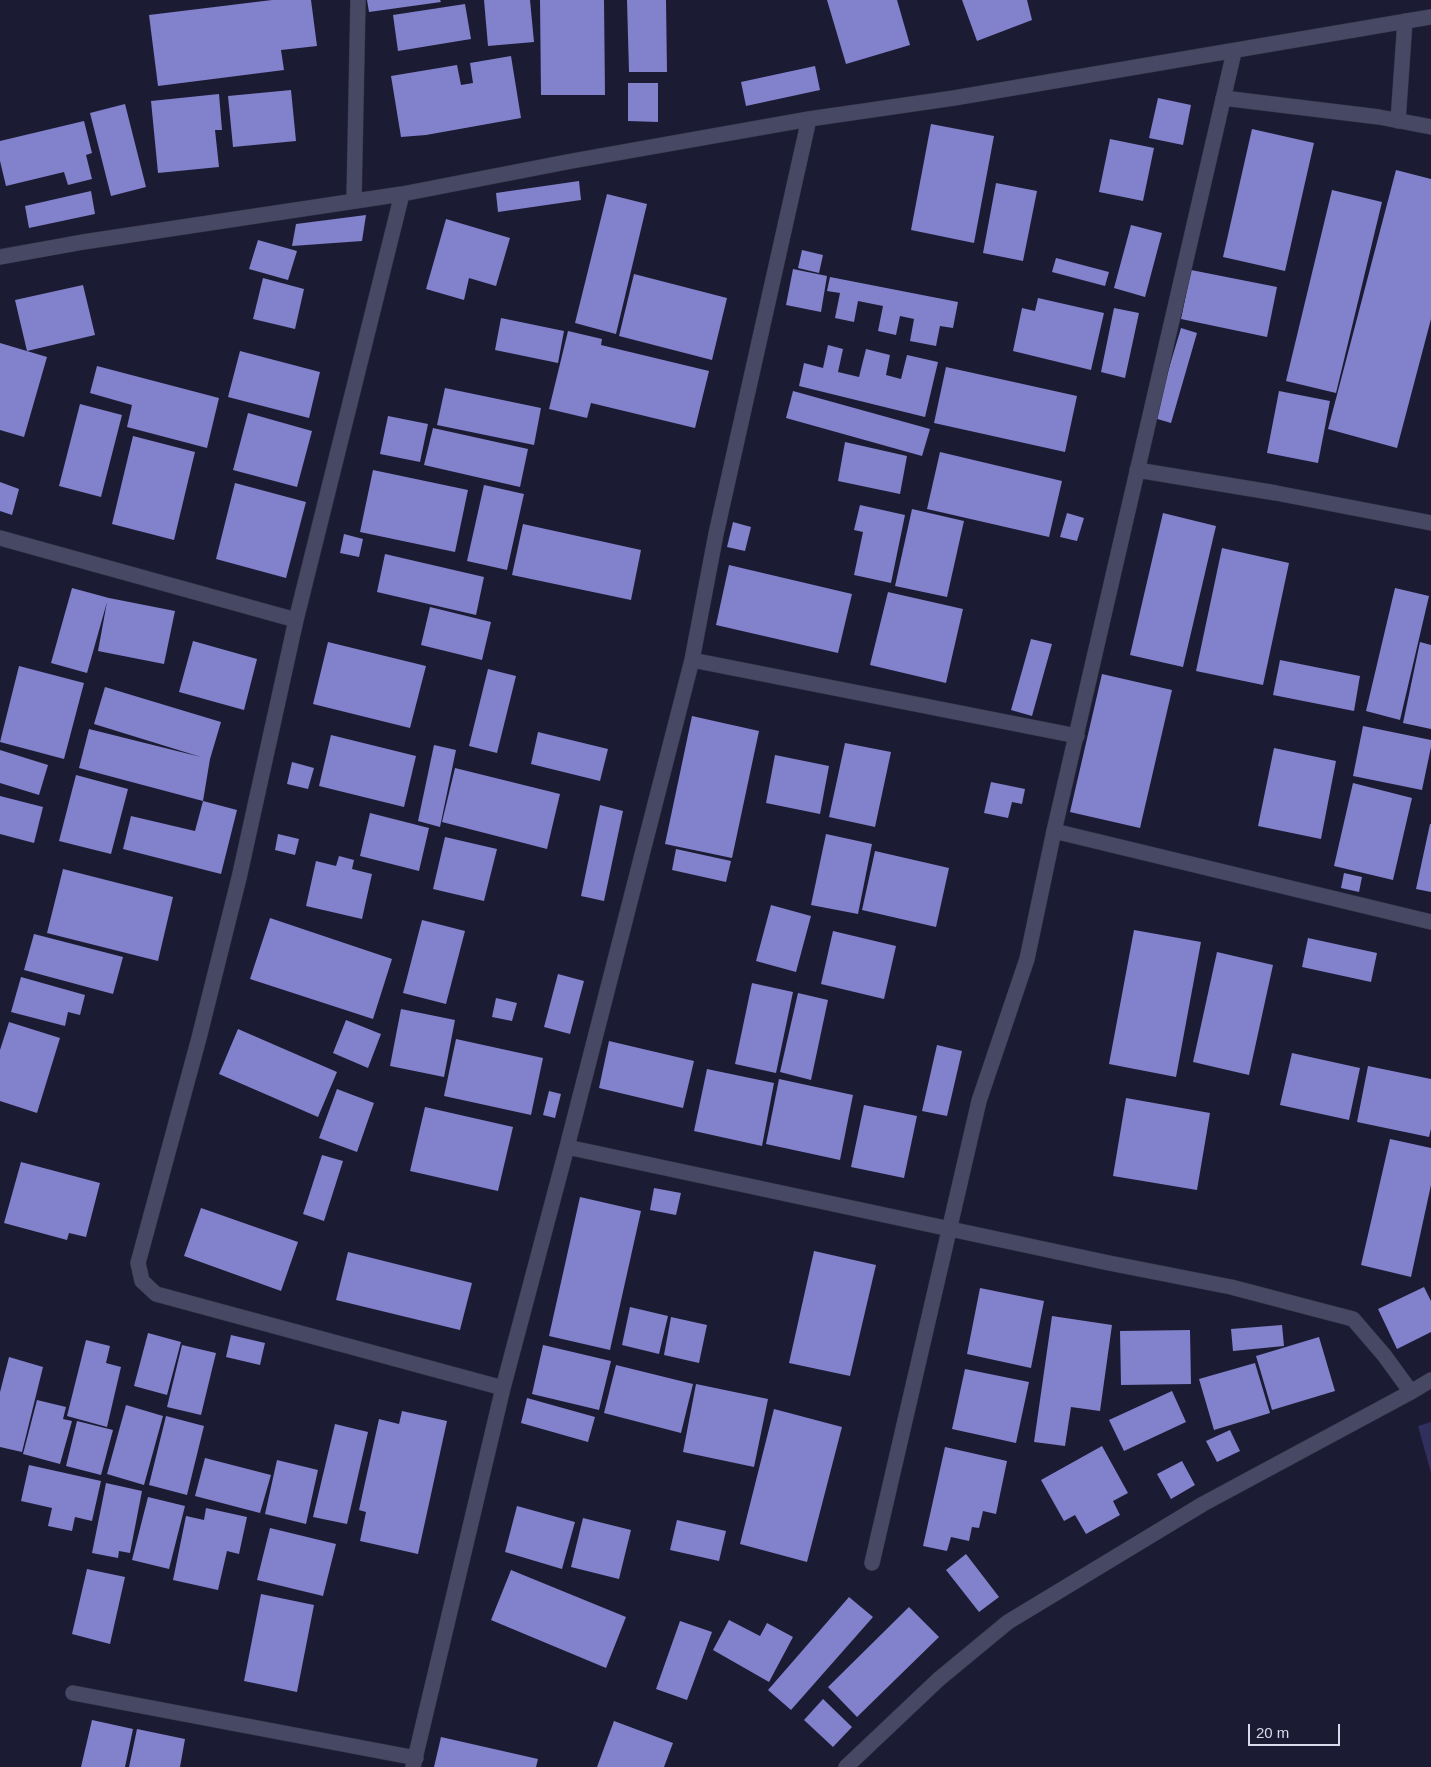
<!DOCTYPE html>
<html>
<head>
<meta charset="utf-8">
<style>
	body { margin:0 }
	#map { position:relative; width:1431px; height:1767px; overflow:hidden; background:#1c1b34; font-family:Helvetica,sans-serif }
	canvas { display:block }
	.scale { position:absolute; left:1248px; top:1724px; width:92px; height:22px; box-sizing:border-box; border:2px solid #d9daeb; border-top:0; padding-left:6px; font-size:15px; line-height:18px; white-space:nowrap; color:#d9daeb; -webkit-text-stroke:4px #1c1b34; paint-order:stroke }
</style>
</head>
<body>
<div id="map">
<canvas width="1431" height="1767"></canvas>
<div class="scale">20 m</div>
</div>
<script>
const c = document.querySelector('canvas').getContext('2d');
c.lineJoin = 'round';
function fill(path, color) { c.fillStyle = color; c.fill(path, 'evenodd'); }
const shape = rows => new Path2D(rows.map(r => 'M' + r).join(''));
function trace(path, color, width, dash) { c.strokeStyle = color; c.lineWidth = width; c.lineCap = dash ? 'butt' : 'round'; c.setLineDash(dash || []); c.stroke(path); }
const green = shape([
	[1431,1422,1431,1473,1418,1426]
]);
const building = shape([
	[272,0,311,0,317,46,281,50,284,70,158,86,149,15],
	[367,0,440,0,441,2,369,12],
	[484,0,530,0,534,42,488,46],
	[540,0,604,0,605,95,541,95],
	[627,0,666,0,667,72,629,72],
	[827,0,897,0,910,45,846,64],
	[962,0,1027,0,1032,20,977,41],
	[465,4,471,39,398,51,393,15],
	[511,56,521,118,426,135,401,137,391,76,457,65,461,85,473,83,470,63],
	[815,66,820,90,746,106,741,82],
	[628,83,658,83,658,122,628,121],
	[291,90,296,141,233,147,228,96],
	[219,94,222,130,215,130,219,167,158,173,151,101],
	[1158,98,1191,105,1183,145,1149,138],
	[125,104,146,187,111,196,90,113],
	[84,121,92,153,86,155,92,179,68,185,64,172,6,186,0,161,0,141],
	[931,124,994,136,974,243,911,230],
	[1252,129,1314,143,1285,271,1223,257],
	[1110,139,1154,148,1143,201,1099,192],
	[1396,170,1431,179,1431,319,1397,448,1328,429],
	[579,181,581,200,498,212,496,193],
	[996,183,1037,191,1023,261,983,253],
	[1332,190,1382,202,1336,393,1286,381],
	[91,191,95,214,29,228,25,206],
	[607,194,647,204,616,334,575,323],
	[366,215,362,241,292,246,296,224],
	[446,219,510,238,496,286,469,278,464,300,426,289],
	[1131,225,1162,233,1145,297,1114,288],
	[258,240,297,251,288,280,249,269],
	[802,250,823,255,819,273,798,268],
	[1056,258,1109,272,1105,286,1052,272],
	[793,269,827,276,821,312,786,305],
	[1191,270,1277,287,1267,337,1181,319],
	[634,274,727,298,712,360,619,336],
	[830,277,958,302,953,328,940,326,936,346,910,341,914,319,900,316,896,335,878,331,883,306,858,301,854,322,835,318,840,293,827,291],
	[263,278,304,289,295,329,253,319],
	[83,285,95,335,27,351,15,300],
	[1038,298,1104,313,1091,370,1013,351,1022,308,1035,311],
	[1114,308,1139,313,1125,378,1101,372],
	[501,318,564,331,558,363,495,350],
	[1181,328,1197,333,1171,423,1154,418],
	[568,331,602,339,601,345,709,371,695,428,591,403,587,418,549,409],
	[0,343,47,357,24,437,0,430],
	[828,345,843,349,838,372,859,377,866,349,890,355,886,375,901,379,907,355,938,362,925,417,799,386,804,363,823,368],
	[240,351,320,372,309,418,228,397],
	[97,366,219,398,207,448,127,427,132,405,90,393],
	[946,367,1077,396,1065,452,934,423],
	[445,388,541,408,534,445,437,425],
	[793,391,930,429,922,456,786,418],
	[1279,391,1330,401,1318,463,1267,453],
	[80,404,122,415,101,497,59,486],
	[248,413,312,431,297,487,233,470],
	[388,416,428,424,420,462,380,454],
	[433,428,528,449,520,487,424,465],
	[133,436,195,452,174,540,112,524],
	[845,442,907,456,900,494,838,481],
	[940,452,1062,481,1049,537,927,509],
	[373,470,468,490,455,552,360,532],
	[0,482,19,489,12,515,0,511],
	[235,483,306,502,286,578,216,559],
	[484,485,524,494,507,570,467,561],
	[860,505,905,515,891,583,854,575,863,532,854,530],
	[912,509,964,521,947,597,895,586],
	[1067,513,1084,518,1077,541,1060,537],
	[1163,513,1216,526,1183,667,1130,655],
	[733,522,751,527,745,551,727,547],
	[523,524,641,550,631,600,512,575],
	[344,534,363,539,359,557,340,553],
	[1222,548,1289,563,1263,685,1196,671],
	[385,554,484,577,476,615,377,592],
	[729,565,852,594,838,653,716,625],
	[72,588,109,598,175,611,164,664,98,651,107,602,87,673,51,663],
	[1395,588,1429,596,1400,720,1366,711],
	[888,592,963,609,946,683,870,665],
	[430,607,491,622,482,660,421,645],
	[1031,639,1052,644,1032,716,1011,710],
	[193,641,257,659,244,710,179,692],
	[328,642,426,666,410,728,313,704],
	[1420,642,1431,645,1431,729,1403,723],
	[1280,660,1360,676,1354,711,1273,695],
	[19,666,84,683,64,759,0,742],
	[488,669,516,676,497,753,469,746],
	[1102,674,1172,690,1140,828,1070,812],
	[105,687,221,722,210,759,203,801,79,768,89,729,201,757,94,724],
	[692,716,759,731,732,858,665,844],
	[1363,726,1431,740,1431,747,1422,790,1353,776],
	[538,732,608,749,600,781,531,764],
	[331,735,416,756,404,807,319,786],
	[845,743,891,752,875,827,829,817],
	[434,745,456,750,440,827,418,821],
	[1274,748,1336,761,1321,839,1258,826],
	[0,750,48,765,39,795,0,783],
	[775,755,829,766,820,814,766,803],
	[292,762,314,768,308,789,287,784],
	[455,768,560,794,547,849,442,822],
	[76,775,128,789,111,854,59,841],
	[991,782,1025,789,1022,804,1012,802,1008,818,984,813],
	[1353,783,1412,798,1393,880,1334,866],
	[0,796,43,807,34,843,0,834],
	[203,801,237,810,221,874,123,849,131,816,195,831],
	[600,805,623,811,604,901,581,896],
	[370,813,429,828,419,871,360,856],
	[1430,824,1431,824,1431,892,1416,889],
	[278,834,299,839,295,855,275,850],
	[826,834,872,844,858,914,811,905],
	[445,837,497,849,484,901,433,889],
	[676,849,731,861,726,882,672,870],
	[875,851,949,868,936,927,862,910],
	[339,856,354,860,352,869,372,874,362,919,306,906,316,861,336,866],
	[63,869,173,897,158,961,47,933],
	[1344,873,1362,877,1359,892,1341,888],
	[771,905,811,916,796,972,756,961],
	[270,918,392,959,373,1019,250,979],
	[422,920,465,931,446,1004,403,993],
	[1134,930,1201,942,1176,1077,1109,1064],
	[833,931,896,946,884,999,821,984],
	[34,934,123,957,113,994,24,970],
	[1308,938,1377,953,1371,982,1302,967],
	[1217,952,1273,965,1249,1075,1193,1062],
	[558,974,584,981,570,1034,544,1027],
	[21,977,85,995,80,1015,68,1012,65,1026,11,1012],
	[752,983,793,992,776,1073,735,1064],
	[798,993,828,1000,811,1080,780,1072],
	[496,998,517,1003,512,1021,492,1017],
	[401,1009,455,1020,444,1077,390,1066],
	[346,1020,381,1034,368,1068,333,1053],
	[9,1022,60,1038,37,1113,0,1101,0,1050],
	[238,1029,337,1072,318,1117,219,1074],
	[456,1039,543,1058,531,1115,444,1096],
	[609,1041,694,1061,683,1108,599,1088],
	[937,1045,962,1051,947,1116,922,1111],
	[1292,1053,1360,1068,1349,1120,1280,1105],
	[1368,1066,1431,1079,1431,1129,1429,1137,1357,1122],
	[707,1069,774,1083,762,1146,694,1131],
	[779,1079,853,1095,840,1160,766,1144],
	[337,1089,374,1103,357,1152,319,1138],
	[549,1091,561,1094,555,1118,543,1115],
	[1126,1098,1210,1113,1197,1190,1113,1176],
	[864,1105,917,1116,904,1178,851,1167],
	[425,1107,513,1127,498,1191,410,1171],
	[1390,1139,1431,1148,1431,1185,1411,1277,1361,1265],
	[322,1155,343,1161,324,1221,303,1214],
	[21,1162,100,1183,86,1237,69,1233,67,1240,4,1223],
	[654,1188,681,1193,676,1215,650,1210],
	[580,1197,641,1211,610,1350,549,1336],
	[201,1208,298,1242,281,1291,184,1256],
	[814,1251,876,1265,850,1376,789,1363],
	[348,1252,472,1283,460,1330,336,1300],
	[1424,1287,1431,1301,1431,1332,1397,1349,1378,1309],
	[980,1288,1044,1301,1031,1368,967,1354],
	[630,1307,668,1316,659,1354,622,1345],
	[1052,1316,1112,1325,1100,1411,1071,1407,1065,1446,1034,1442],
	[671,1317,707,1325,699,1363,664,1355],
	[1282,1325,1284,1346,1233,1351,1231,1329],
	[1190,1330,1191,1384,1121,1385,1120,1331],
	[148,1333,181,1342,167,1395,134,1386],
	[231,1335,265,1343,260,1365,226,1357],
	[1319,1337,1335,1391,1272,1410,1256,1356],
	[86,1340,110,1346,106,1363,121,1367,107,1427,67,1416],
	[182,1345,216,1353,201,1415,167,1407],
	[543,1345,611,1361,599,1410,532,1394],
	[9,1357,43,1367,22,1452,0,1447,0,1392],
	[1255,1363,1270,1413,1214,1430,1199,1379],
	[616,1365,693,1384,681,1433,604,1413],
	[965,1369,1029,1382,1016,1443,952,1429],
	[696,1384,768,1399,754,1467,683,1452],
	[1172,1391,1186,1422,1124,1451,1109,1420],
	[527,1398,595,1417,588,1442,521,1423],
	[37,1400,66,1407,63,1419,72,1421,60,1464,23,1454],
	[126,1405,163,1416,144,1485,107,1474],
	[774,1409,842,1427,807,1562,740,1544],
	[402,1411,447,1421,418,1554,360,1541,366,1512,359,1510,379,1419,399,1424],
	[166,1416,204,1426,187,1495,149,1485],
	[77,1421,113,1430,101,1475,66,1466],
	[335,1424,368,1432,347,1524,313,1517],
	[1230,1430,1240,1451,1217,1462,1206,1441],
	[1102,1446,1128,1493,1113,1501,1120,1515,1086,1534,1075,1515,1064,1521,1041,1480],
	[945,1447,1007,1461,996,1514,983,1511,979,1528,972,1527,969,1541,951,1537,947,1551,923,1546],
	[205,1458,271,1475,260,1513,195,1496],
	[277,1460,318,1470,306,1524,265,1514],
	[1182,1461,1195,1485,1171,1499,1157,1474],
	[29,1465,101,1481,92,1521,75,1517,72,1531,48,1526,52,1508,21,1501],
	[106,1483,142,1491,130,1553,119,1551,118,1558,92,1553],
	[148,1497,185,1506,169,1569,132,1560],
	[517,1506,575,1522,562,1569,505,1552],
	[206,1508,247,1517,239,1554,227,1551,218,1590,173,1580,186,1516,204,1520],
	[583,1518,631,1530,619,1579,571,1567],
	[677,1520,726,1531,719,1561,670,1550],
	[270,1528,336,1544,323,1596,257,1580],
	[966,1554,999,1597,979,1612,946,1570],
	[87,1569,125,1577,110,1644,72,1634],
	[511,1570,626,1617,606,1668,491,1620],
	[261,1594,314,1605,297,1692,244,1681],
	[849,1597,873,1617,791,1710,768,1690],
	[909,1607,939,1637,857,1717,828,1687],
	[729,1620,760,1636,767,1623,793,1637,769,1682,713,1650],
	[680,1621,712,1632,687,1700,656,1689],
	[823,1699,852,1727,833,1747,804,1720],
	[92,1720,133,1729,125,1767,81,1767],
	[614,1721,673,1743,664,1767,597,1767],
	[137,1729,185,1739,180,1767,129,1767],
	[441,1737,538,1759,536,1767,434,1767]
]);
const street = shape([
	[1223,98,1379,117,1431,127],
	[1398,121,1405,21],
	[402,194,296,620,239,878,199,1038,138,1263,142,1281,156,1294,503,1388],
	[354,201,358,0],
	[0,257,83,242,402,194,572,161,809,119,954,98,1431,17],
	[1137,470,1276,493,1431,523],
	[0,538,296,620],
	[692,660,1077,736],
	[1054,831,1431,922],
	[567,1147,1109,1263,1231,1287,1353,1319,1384,1355,1411,1392],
	[872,1563,979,1101,1027,959,1054,831,1234,52],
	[73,1693,416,1758],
	[413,1767,503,1388,567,1147,692,660,716,534,809,119],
	[846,1767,939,1679,1008,1622,1203,1504,1411,1392,1431,1380]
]);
fill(green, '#312f5d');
fill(building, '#8281cb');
trace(street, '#353448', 16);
trace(street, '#474864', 15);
</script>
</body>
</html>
